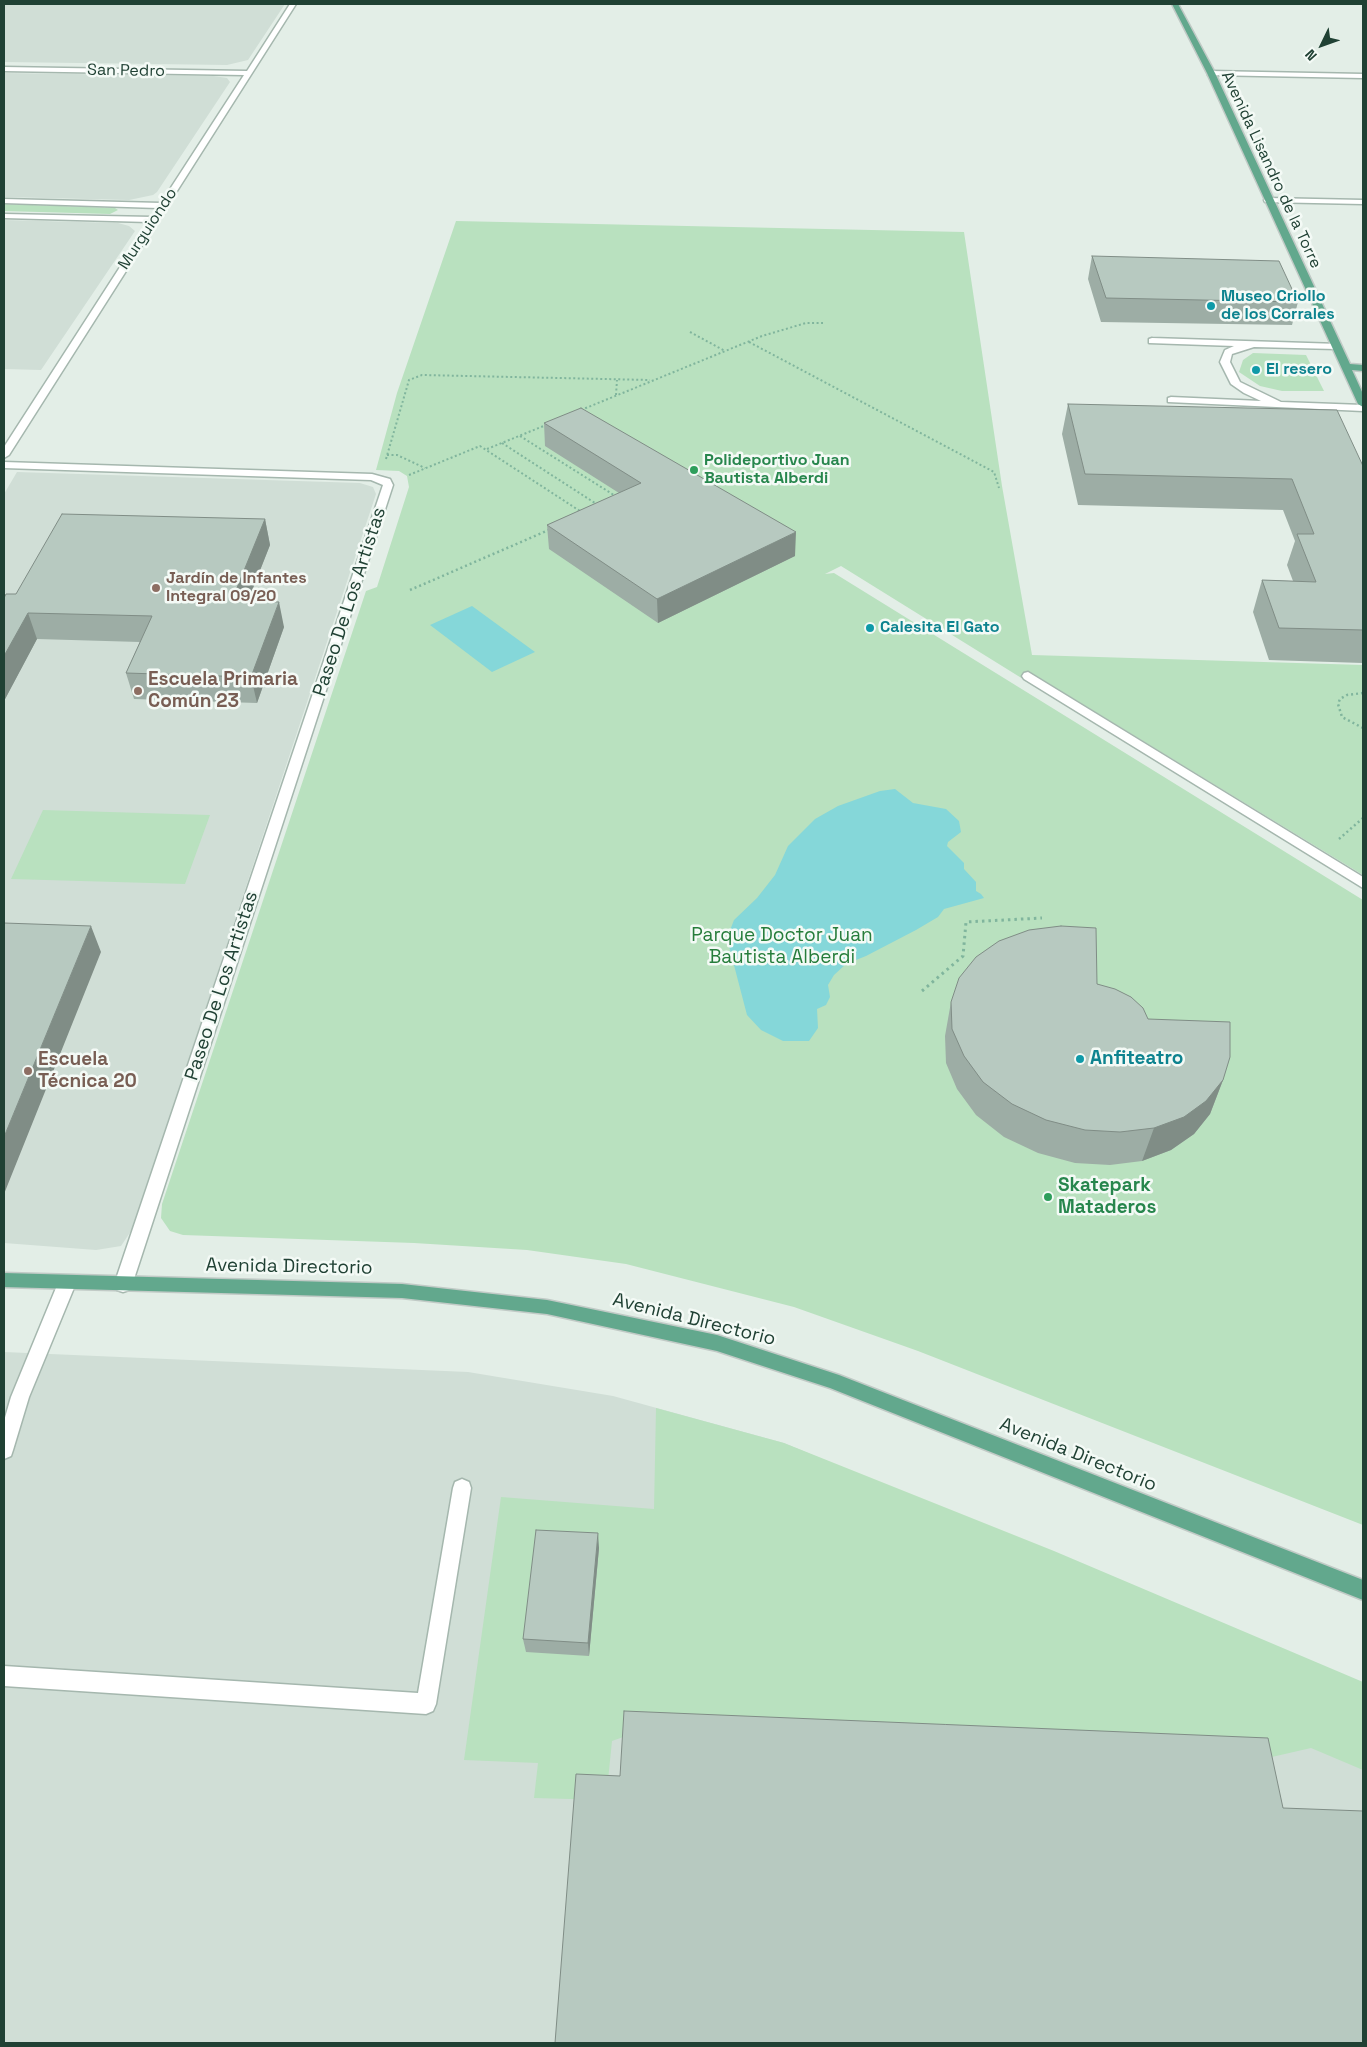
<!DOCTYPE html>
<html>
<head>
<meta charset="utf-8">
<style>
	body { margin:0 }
	#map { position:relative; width:1367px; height:2047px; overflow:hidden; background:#e3eee7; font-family:"Space Grotesk",sans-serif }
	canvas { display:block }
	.frame { position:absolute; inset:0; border:5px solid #204134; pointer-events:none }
	.north { position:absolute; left:1297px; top:20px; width:50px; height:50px; -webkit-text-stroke:4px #f4faf6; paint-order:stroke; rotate:228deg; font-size:14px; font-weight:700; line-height:20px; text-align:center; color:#204134 }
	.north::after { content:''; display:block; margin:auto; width:18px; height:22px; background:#204134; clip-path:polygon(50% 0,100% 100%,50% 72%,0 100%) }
</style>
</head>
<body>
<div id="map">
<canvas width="1367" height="2047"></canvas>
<div class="frame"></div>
<div class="north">N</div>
</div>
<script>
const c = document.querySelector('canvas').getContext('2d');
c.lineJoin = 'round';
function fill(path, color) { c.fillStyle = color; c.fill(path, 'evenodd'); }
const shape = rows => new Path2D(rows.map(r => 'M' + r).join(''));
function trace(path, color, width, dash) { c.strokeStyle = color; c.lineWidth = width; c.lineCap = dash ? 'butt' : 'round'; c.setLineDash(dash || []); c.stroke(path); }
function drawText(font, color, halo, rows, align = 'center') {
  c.font = font + ' "Space Grotesk",sans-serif'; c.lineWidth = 5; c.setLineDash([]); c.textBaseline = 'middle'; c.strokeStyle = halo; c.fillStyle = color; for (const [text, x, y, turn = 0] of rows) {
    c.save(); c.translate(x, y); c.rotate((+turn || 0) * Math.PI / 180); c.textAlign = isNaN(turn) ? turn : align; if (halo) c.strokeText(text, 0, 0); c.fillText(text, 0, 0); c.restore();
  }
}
const built = shape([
	[5,4,285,4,248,60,227,65,4,62],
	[4,73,214,76,227,78,230,82,157,192,153,195,129,200,4,197],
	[4,220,118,223,129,226,135,231,41,370,4,369],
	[17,472,360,483,373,487,376,494,133,1228,121,1246,96,1250,4,1243,4,494],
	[4,1352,468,1372,613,1396,784,1443,1363,1684,1363,2043,4,2043]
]);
const green = shape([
	[4,204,115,208,118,210,110,214,4,211],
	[456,221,964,232,1002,486,1032,655,1363,665,1363,875,1033,674,1023,679,841,566,825,574,834,573,1363,900,1363,1525,918,1351,794,1307,626,1264,527,1250,414,1243,183,1235,170,1231,161,1218,162,1204,366,591,377,587,409,487,407,476,399,471,376,470,397,393],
	[1253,353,1306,355,1324,391,1282,391,1260,386,1239,372,1243,360],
	[43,810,210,815,185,884,11,879],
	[656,1408,784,1443,1054,1551,1363,1682,1363,1770,1311,1748,1250,1762,626,1736,612,1741,606,1800,534,1798,538,1763,464,1760,501,1497,654,1509]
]);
const water = shape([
	[472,606,535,652,492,672,430,625],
	[895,789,913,803,946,809,959,821,961,832,948,842,947,846,964,863,964,869,976,882,976,891,981,894,984,898,944,909,938,917,916,930,866,956,846,964,834,975,828,985,830,997,826,1005,817,1009,818,1028,809,1041,783,1041,761,1030,747,1015,729,946,729,933,734,920,757,898,775,875,788,846,815,819,838,806,880,791]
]);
const pathFar2 = shape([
	[690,332,725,351],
	[749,342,994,472,999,488],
	[616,395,617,380],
	[581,410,762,336,806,323,823,323],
	[520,436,617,497],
	[502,443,598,505],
	[487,449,546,425],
	[387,455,397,455,425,468],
	[386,459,409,380,422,375,650,380],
	[409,475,480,446,583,513]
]);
const pathFar1 = shape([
	[410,590,551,529],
	[1363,693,1347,695,1340,699,1338,704,1342,717,1363,728],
	[1339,839,1363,818]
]);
const path = shape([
	[922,991,963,956,966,922,1042,918]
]);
const minor = shape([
	[290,4,296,4,9,455,4,458,4,447,149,222,4,218,4,214,152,217,158,208,4,203,4,199,161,203,244,75,4,71,4,67,247,71,290,4],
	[1211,71,1363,74,1363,78,1208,75,1211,71],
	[1268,198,1363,200,1363,204,1265,202,1264,200,1268,198],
	[1152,338,1339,344,1341,346,1336,349,1254,347,1232,354,1230,362,1240,382,1281,402,1363,405,1363,411,1168,402,1168,398,1171,397,1261,401,1244,393,1231,384,1220,362,1225,350,1234,346,1149,343,1149,339,1152,338],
	[4,462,372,474,390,479,393,485,132,1285,129,1290,123,1292,117,1290,114,1285,383,485,371,480,4,468,4,462],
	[1028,672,1363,877,1363,888,1024,679,1022,676,1024,673,1028,672],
	[67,1276,73,1278,76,1283,29,1397,13,1450,11,1456,4,1459,4,1421,11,1397,58,1283,61,1278,67,1276],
	[462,1479,469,1482,471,1488,436,1704,433,1711,426,1714,4,1686,4,1666,418,1693,453,1488,455,1482,462,1479]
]);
const major = shape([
	[1172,4,1178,4,1215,73,1350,364,1363,365,1363,371,1352,370,1363,394,1363,407,1358,404,1207,73,1172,4],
	[4,1273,402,1284,547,1300,717,1335,839,1375,1363,1580,1363,1600,830,1388,717,1351,547,1314,402,1298,4,1287,4,1273]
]);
const wall = shape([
	[1092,256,1298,302,1292,325,1101,322,1088,279],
	[1068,404,1363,466,1363,663,1269,660,1253,612,1262,580,1293,581,1287,565,1295,541,1283,510,1078,505,1062,434],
	[544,423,795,556,658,623,549,549,547,525,619,493,545,446],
	[265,519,270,545,248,601,284,627,257,703,134,699,126,673,140,642,37,639,4,701,4,598],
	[1097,984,1148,1019,1223,1080,1210,1114,1194,1134,1171,1150,1142,1161,1110,1165,1075,1163,1038,1153,1004,1137,976,1115,957,1089,946,1063,945,1036,951,1002],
	[599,1548,589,1656,526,1652,523,1639]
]);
const shadedWall = shape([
	[265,519,270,545,238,626,232,600],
	[796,532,795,556,658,623,657,599],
	[279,602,284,627,257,703,251,677],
	[28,613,37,639,4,701,4,656],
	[91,926,101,952,4,1194,4,1137],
	[1223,1080,1210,1114,1194,1134,1171,1150,1142,1161,1154,1128],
	[598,1533,599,1548,589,1656,588,1643]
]);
const building = shape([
	[1092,256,1279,261,1298,302,1106,298,1092,256],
	[1068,404,1337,410,1363,466,1363,630,1279,628,1262,580,1316,582,1297,534,1314,534,1292,479,1085,474,1068,404],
	[581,408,796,532,657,599,547,525,641,483,544,423,581,408],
	[62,514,265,519,232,600,279,602,251,677,126,673,152,616,28,613,4,656,4,598,6,594,16,594,62,514],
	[4,923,91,926,4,1137,4,923],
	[1061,926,1096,928,1097,984,1115,989,1131,997,1143,1008,1148,1019,1230,1022,1230,1057,1223,1080,1206,1101,1184,1117,1154,1128,1120,1132,1085,1130,1046,1120,1012,1104,983,1082,964,1056,952,1029,951,1002,959,978,976,957,999,941,1029,930,1061,926],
	[536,1530,598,1533,588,1643,523,1639,536,1530],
	[624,1711,1268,1738,1283,1808,1363,1811,1363,2043,555,2043,576,1774,620,1776,624,1711]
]);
const markers = [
	[1211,306,5,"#0f9aa8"],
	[1256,370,5,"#0f9aa8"],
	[694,470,5,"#2e9e5b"],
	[156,588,5,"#8d6e63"],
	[870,628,5,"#0f9aa8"],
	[138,691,5,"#8d6e63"],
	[1080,1059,5,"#0f9aa8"],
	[28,1071,5,"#8d6e63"],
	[1048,1197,5,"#2e9e5b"]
];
const farStreetnames = [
	["San Pedro",126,71,1],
	["Avenida Lisandro de la Torre",1271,170,65],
	["Murguiondo",148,229,-57]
];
const farCulturenames = [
	["Museo Criollo",1221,297],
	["de los Corrales",1221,315],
	["El resero",1266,370],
	["Calesita El Gato",880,628]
];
const farLeisurenames = [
	["Polideportivo Juan",704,461],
	["Bautista Alberdi",704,479]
];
const farEducationnames = [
	["Jardín de Infantes",166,579],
	["Integral 09/20",166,597]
];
const streetNames = [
	["Paseo De Los Artistas",350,602,-72],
	["Paseo De Los Artistas",222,986,-72],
	["Avenida Directorio",289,1267,1],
	["Avenida Directorio",694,1320,14],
	["Avenida Directorio",1078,1455,22]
];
const educationNames = [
	["Escuela Primaria",148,680],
	["Común 23",148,702],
	["Escuela",38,1060],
	["Técnica 20",38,1082]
];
const parkNames = [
	["Parque Doctor Juan",782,936],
	["Bautista Alberdi",782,958]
];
const cultureNames = [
	["Anfiteatro",1090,1059]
];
const leisureNames = [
	["Skatepark",1058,1186],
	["Mataderos",1058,1208]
];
fill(built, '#d0ded6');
fill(green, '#b9e1bf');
fill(water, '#85d7d9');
trace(minor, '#a5b7ae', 3);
trace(major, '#c1cac6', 3);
trace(pathFar2, '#80b59d', 2, [2, 2.5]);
trace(pathFar1, '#80b59d', 2.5, [2, 3]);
trace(path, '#80b59d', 3, [2.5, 4]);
fill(minor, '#fff');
fill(major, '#62a88d');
fill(wall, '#9dada5');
fill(shadedWall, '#808d86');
fill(building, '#b7c9c0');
trace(building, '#808d86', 1);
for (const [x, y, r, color] of markers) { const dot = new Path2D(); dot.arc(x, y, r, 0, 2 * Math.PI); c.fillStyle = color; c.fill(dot); trace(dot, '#f4faf6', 2); }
drawText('16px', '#204134', '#f4faf6', farStreetnames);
drawText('bold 16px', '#0d838f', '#f4faf6', farCulturenames, 'left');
drawText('bold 16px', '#27864d', '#f4faf6', farLeisurenames, 'left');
drawText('bold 16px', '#785e54', '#f4faf6', farEducationnames, 'left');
drawText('19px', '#204134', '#f4faf6', streetNames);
drawText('bold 19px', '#785e54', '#f4faf6', educationNames, 'left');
drawText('19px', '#267d3b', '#f4faf6', parkNames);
drawText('bold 19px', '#0d838f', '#f4faf6', cultureNames, 'left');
drawText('bold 19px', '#27864d', '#f4faf6', leisureNames, 'left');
</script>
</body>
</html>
